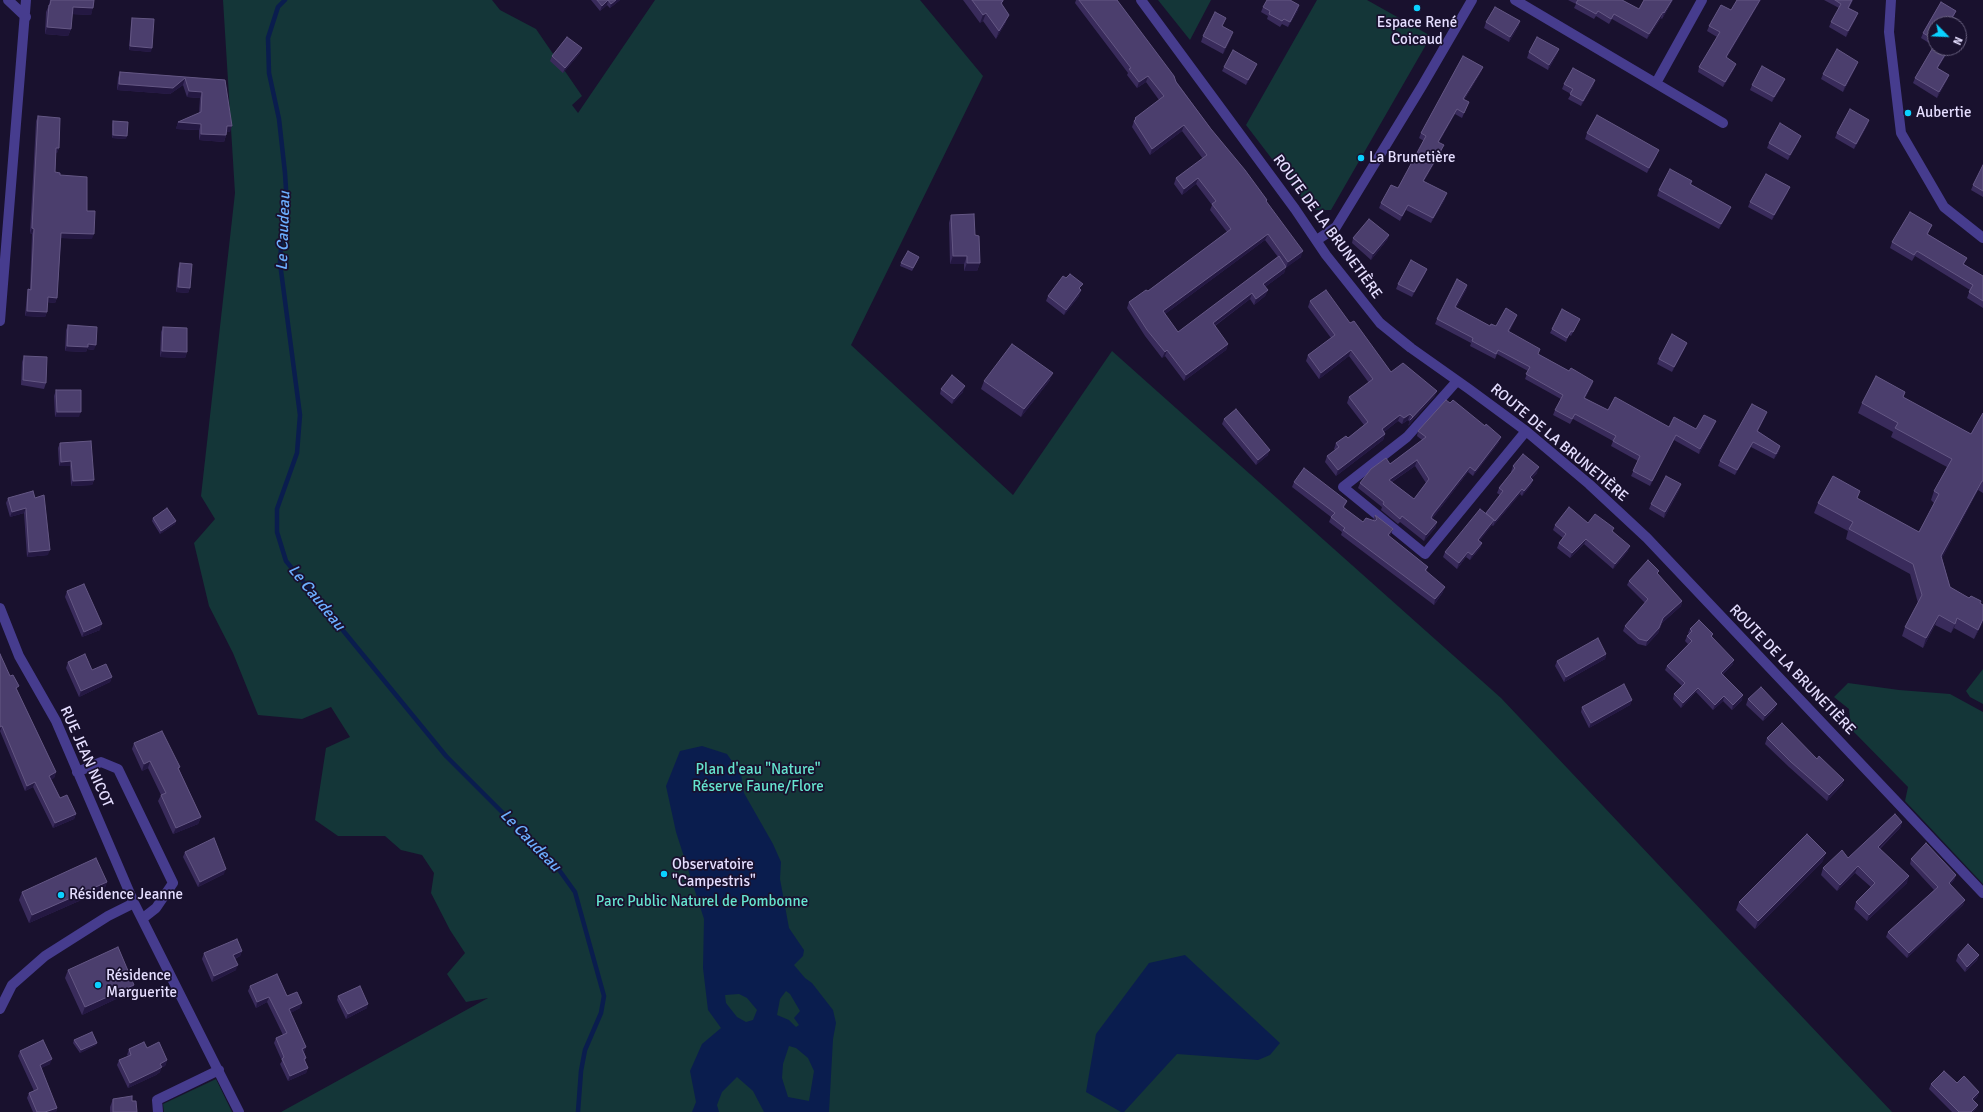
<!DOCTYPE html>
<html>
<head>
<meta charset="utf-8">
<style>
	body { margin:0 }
	#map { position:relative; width:1983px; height:1112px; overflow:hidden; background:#19112e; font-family:Signika,sans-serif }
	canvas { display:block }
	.north { position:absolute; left:1927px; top:16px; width:40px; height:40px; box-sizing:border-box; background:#19112e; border:1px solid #6b6382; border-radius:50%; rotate:114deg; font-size:11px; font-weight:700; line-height:16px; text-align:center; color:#e5deff }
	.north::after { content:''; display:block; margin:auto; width:14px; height:18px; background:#0ad1ff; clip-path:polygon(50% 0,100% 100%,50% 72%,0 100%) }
</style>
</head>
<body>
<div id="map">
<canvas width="1983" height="1112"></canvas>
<div class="north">N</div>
</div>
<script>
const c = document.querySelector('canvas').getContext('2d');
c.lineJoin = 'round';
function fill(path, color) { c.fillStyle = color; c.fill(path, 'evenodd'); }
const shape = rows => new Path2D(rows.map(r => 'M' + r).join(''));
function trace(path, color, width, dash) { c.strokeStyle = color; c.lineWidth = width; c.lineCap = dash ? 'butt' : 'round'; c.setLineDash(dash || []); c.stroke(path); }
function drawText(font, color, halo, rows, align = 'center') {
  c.font = font + ' Signika,sans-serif'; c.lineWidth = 3.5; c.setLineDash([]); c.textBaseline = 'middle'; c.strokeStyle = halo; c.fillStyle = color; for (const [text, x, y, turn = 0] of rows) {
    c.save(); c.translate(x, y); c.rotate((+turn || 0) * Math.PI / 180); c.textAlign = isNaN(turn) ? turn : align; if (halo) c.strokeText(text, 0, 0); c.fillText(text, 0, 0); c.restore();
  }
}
const green = shape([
	[223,0,492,0,500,10,536,29,582,96,572,105,578,113,655,0,920,0,983,76,851,345,1013,495,1112,351,1501,698,1892,1112,281,1112,488,998,466,1002,447,974,465,953,450,930,431,893,434,873,422,855,401,850,385,836,338,836,315,820,326,748,350,737,331,707,302,719,258,715,233,653,209,606,194,543,215,519,201,496,235,193],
	[1158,0,1211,0,1190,40],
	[1317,0,1367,0,1431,36,1331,210,1311,210,1246,125],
	[1983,669,1983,704,1970,697,1966,691],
	[1848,683,1899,690,1950,694,1983,712,1983,884,1905,801,1908,787,1851,729,1849,709,1834,697],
	[216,1079,232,1112,164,1112,163,1104]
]);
const water = shape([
	[702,746,727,754,741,774,744,793,773,844,781,862,780,879,789,928,804,950,803,956,794,965,805,978,812,983,833,1010,836,1023,833,1039,829,1112,764,1112,753,1091,737,1077,722,1092,717,1105,719,1112,692,1112,696,1102,690,1071,702,1044,721,1028,708,1010,703,968,704,919,676,832,666,786,680,751],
	[786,991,790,994,800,1011,794,1018,799,1025,796,1027,789,1020,777,1015,780,999],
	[739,994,747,998,757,1010,753,1020,746,1022,737,1017,726,1003,725,995],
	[789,1046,796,1048,808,1058,814,1071,809,1101,788,1097,782,1078,783,1064],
	[1185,955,1280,1043,1270,1055,1258,1060,1177,1054,1124,1112,1121,1112,1086,1092,1096,1034,1149,963]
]);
const stream = shape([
	[285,0,278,7,268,38,269,73,279,119,285,173,287,206,282,233,280,263,300,415,297,453,277,509,277,532,286,561,446,756,557,867,575,892,604,996,601,1013,585,1050,581,1071,578,1112]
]);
const minor = shape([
	[8,0,26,17],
	[1141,0,1295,209,1326,255,1380,323,1411,348,1469,389,1526,431,1589,484,1647,538,1983,893],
	[1515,0,1723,123],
	[1891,0,1889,32,1901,133,1944,207,1983,238],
	[1656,83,1702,0],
	[1317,240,1336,227,1422,86,1472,0],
	[0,321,26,0],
	[1457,381,1407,437,1343,487,1425,554,1526,431],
	[0,608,19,656,56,721,134,903,239,1112],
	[77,772,101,762,118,769,173,883,156,908,142,919],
	[0,1009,12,985,45,956,108,916,134,903],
	[158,1112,157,1100,219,1070]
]);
const wall = shape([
	[50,0,94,0,91,15,72,14,71,29,68,36,45,34,46,12,49,5],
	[591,0,620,0,610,8,607,5,600,11],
	[963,0,1003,0,1002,5,1006,22,996,39,983,21,980,23],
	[1076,0,1117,0,1211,129,1267,200,1266,202,1301,257,1286,267,1284,273,1265,287,1268,290,1265,296,1254,305,1250,299,1215,326,1228,344,1226,350,1184,381,1165,356,1162,358,1145,336,1127,308,1129,302,1148,291,1227,232,1210,210,1212,205,1196,184,1182,195,1174,184,1176,178,1203,159,1182,131,1150,155,1132,127,1135,118,1159,100,1146,82,1137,88,1127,75,1128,73,1075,3],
	[1265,240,1278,257,1178,332,1165,314],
	[1568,0,1622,0,1639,9,1644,0,1673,0,1662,19,1661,18,1647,39,1612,19,1609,24,1596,16,1594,19,1574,8,1576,4],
	[1824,0,1853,0,1849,8,1858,13,1856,18,1846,37,1829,27,1831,22,1839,8],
	[1941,2,1956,11,1954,16,1950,24,1935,24,1935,48,1950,48,1938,68,1949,75,1947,80,1937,98,1913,83,1915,78,1934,46,1921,38,1923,33],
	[1721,5,1727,58,1734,69,1723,87,1698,72,1699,67,1717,37,1707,31,1709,26],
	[1263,7,1298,10,1288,27,1282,24,1280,27,1267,19,1268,16,1261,12],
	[132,18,151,52,129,50,131,23],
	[1226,18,1222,26,1231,38,1223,54,1201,42,1203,36],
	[1520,21,1518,27,1509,42,1484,28,1486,22],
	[1559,49,1557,54,1548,70,1527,58,1529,52],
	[580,53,563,73,550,61,552,56],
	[1858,62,1856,67,1843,92,1821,79,1823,74],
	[1257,64,1255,69,1246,85,1222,71,1224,67],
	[1483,67,1481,72,1464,100,1469,102,1462,118,1455,114,1439,142,1442,150,1424,181,1445,199,1431,223,1406,210,1400,221,1379,208,1381,203,1398,188,1424,141,1419,138,1421,133],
	[120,72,225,80,230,132,227,132,224,142,199,140,199,130,176,129,178,122,199,113,200,98,187,97,183,85,170,94,117,90,118,78],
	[1785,79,1783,84,1772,102,1750,90,1752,85],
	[1595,80,1593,86,1581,106,1568,99,1571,94,1562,89,1564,84],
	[38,116,59,148,57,153,56,153,55,172,60,175,87,211,92,239,61,238,57,298,55,303,47,302,47,312,45,317,25,316,27,294,28,289,30,289,32,234,30,233,36,121],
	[1869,120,1867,126,1854,149,1835,138,1837,133],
	[113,121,126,139,112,138,112,124],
	[1587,133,1657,155,1647,173,1585,139],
	[1799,141,1788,160,1767,148,1769,143],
	[1983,165,1983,197,1971,190,1973,185],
	[1692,181,1691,185,1731,207,1729,212,1719,229,1657,196,1659,190],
	[1788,192,1772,220,1748,207,1750,202],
	[951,215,975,235,980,263,977,271,964,271,964,264,950,264,949,223],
	[1932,225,1928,234,1967,258,1964,264,1983,276,1983,308,1967,298,1970,290,1915,256,1912,261,1890,248,1892,242],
	[1389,235,1387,240,1371,260,1352,243,1353,238],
	[918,260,912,271,900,266,901,263],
	[180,263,190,288,188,293,176,292,178,269],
	[1427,269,1425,274,1412,297,1396,289,1398,284],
	[1467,285,1466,290,1456,308,1490,326,1496,326,1517,315,1515,320,1509,332,1538,354,1569,371,1593,381,1592,385,1585,398,1608,410,1669,427,1696,429,1714,426,1699,454,1674,440,1650,486,1631,476,1638,461,1611,446,1613,441,1573,419,1570,424,1553,415,1555,410,1561,399,1525,379,1528,371,1497,354,1495,359,1470,346,1471,343,1435,324,1437,319],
	[1080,289,1079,296,1064,315,1046,301,1048,296],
	[1310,301,1350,323,1391,372,1437,391,1434,397,1408,426,1410,422,1408,420,1402,424,1398,421,1384,432,1385,434,1383,440,1336,476,1325,462,1327,456,1335,450,1334,449,1336,443,1348,438,1364,425,1347,403,1349,397,1369,383,1349,356,1319,379,1306,361,1308,355,1331,338,1308,307],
	[1580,319,1571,336,1569,335,1566,342,1550,333,1552,329],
	[68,325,94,350,87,349,86,352,65,351,66,330],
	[163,327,187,352,185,358,160,357,161,332],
	[1685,348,1672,372,1657,364,1659,359],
	[24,356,46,383,44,389,21,385,22,362],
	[1050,380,1021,417,981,389,984,381],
	[941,389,963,392,952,404,940,394],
	[56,390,79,417,55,417,54,396],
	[1905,392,1903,398,1971,434,1983,413,1983,493,1978,490,1942,558,1950,587,1969,598,1981,601,1980,603,1983,605,1983,622,1974,639,1954,628,1951,633,1935,625,1923,648,1902,636,1905,627,1918,603,1910,574,1846,539,1848,531,1814,513,1818,503,1858,499,1919,532,1934,503,1931,500,1934,491,1947,467,1891,437,1893,432,1858,413,1862,403],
	[1765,417,1758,431,1780,446,1779,451,1774,459,1751,447,1735,475,1718,466,1720,461],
	[1224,419,1268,455,1256,465,1222,424],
	[1418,431,1499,442,1473,476,1468,472,1432,519,1437,522,1435,528,1424,541,1400,522,1398,524,1381,510,1382,507,1358,488,1360,483,1390,464,1422,440,1417,436],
	[1415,466,1426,483,1414,499,1392,482],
	[60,443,94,480,92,485,71,486,70,466,59,466,58,448],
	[1513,466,1537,473,1532,478,1531,485,1522,496,1520,494,1493,526,1492,525,1479,541,1482,543,1480,548,1470,560,1466,557,1457,569,1443,557,1445,552,1486,513,1500,495,1497,493,1499,488,1512,472,1511,472],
	[1294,482,1347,501,1344,508,1363,522,1373,520,1375,515,1391,534,1389,536,1428,567,1426,572,1443,592,1434,605,1341,535,1342,532,1329,522,1331,517,1292,487],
	[1681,484,1679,490,1664,518,1649,509,1651,504],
	[8,498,35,498,48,555,27,557,24,513,10,517,6,503],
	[153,518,176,521,175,524,160,534,152,521],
	[1588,523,1613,531,1628,551,1613,569,1584,544,1570,558,1557,548,1559,543,1563,538,1553,530,1555,525],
	[1658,574,1682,601,1681,606,1662,623,1658,633,1646,646,1638,644,1623,631,1625,626,1645,603,1627,585,1629,581],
	[67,591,100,630,82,637,65,597],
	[1690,629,1713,634,1712,637,1733,664,1723,674,1742,700,1732,710,1723,701,1713,710,1696,692,1681,708,1673,699,1674,694,1682,686,1665,670,1667,666,1688,644,1685,641,1687,636,1689,634,1688,633],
	[1606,654,1605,659,1564,682,1555,666,1557,661],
	[68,662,112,677,110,682,79,697,66,668],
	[10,676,17,690,56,772,54,778,51,779,60,798,76,814,74,819,53,828,33,787,25,791,0,731],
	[1748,699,1775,709,1763,721,1746,705],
	[1632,700,1630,705,1589,728,1581,712,1582,707],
	[1767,738,1817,759,1844,780,1842,785,1827,801,1789,767,1765,744],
	[134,743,180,767,179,769,201,817,198,824,173,834,158,801,161,795,148,768,142,771,132,749],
	[1902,822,1900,828,1880,849,1907,883,1867,921,1854,909,1856,902,1871,887,1855,873,1837,891,1821,875,1823,868,1848,858],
	[185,852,224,874,198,887,183,857],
	[1911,859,1956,875,1954,880,1950,885,1965,900,1963,905,1907,958,1886,937,1888,932,1934,890,1910,864],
	[1823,861,1755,929,1736,910,1739,902],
	[107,882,104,890,29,923,19,900,22,892],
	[242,951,240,956,235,959,236,970,212,982,202,959,204,953],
	[1958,955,1979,955,1977,960,1965,972,1956,961],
	[68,970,131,992,82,1015,65,978],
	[250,986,287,996,300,1008,290,1013,306,1047,304,1052,306,1058,305,1061,308,1068,306,1073,288,1081,280,1064,282,1061,274,1043,276,1038,283,1035,267,1002,256,1008,248,991],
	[338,996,367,1008,346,1019,337,1000],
	[74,1040,96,1045,80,1053,73,1043],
	[147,1048,167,1060,165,1066,161,1067,160,1072,156,1075,128,1088,117,1065,119,1060,128,1056,127,1055,129,1049],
	[20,1051,50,1064,41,1068,57,1108,56,1112,33,1112,27,1098,29,1093,34,1091,18,1056],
	[1957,1083,1979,1092,1977,1097,1973,1101,1978,1105,1976,1109,1973,1112,1952,1112,1929,1089,1931,1084],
	[113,1099,132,1101,137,1112,110,1112,110,1107]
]);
const shadedWall = shape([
	[608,0,607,5,600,11,602,6],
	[616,0,620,0,610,8,611,4],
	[1672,0,1673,0,1662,19,1664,13],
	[1760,0,1761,0,1724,63,1726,57],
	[1852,0,1853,0,1846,13,1848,8],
	[1299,5,1298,10,1288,27,1290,22],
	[73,7,93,8,91,15,70,14],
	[1956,11,1954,16,1950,24,1948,24],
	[1663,12,1661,18,1647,39,1649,34],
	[986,13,983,21,980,23,983,15],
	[1858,13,1856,18,1846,37,1848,31],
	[1009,15,1006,22,996,39,999,31],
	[1520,21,1518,27,1509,42,1510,37],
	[47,27,71,29,68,36,45,34],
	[1233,32,1231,38,1223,54,1225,48],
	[130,46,152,48,151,52,129,50],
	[582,48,580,53,563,73,565,68],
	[1949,48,1950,48,1935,73,1937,68],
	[1559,49,1557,54,1548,70,1549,65],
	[1858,62,1856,67,1843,92,1845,86],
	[1257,64,1255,69,1246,85,1248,80],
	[1736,64,1734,69,1723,87,1725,82],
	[1483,67,1481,72,1461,104,1463,99],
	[1949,75,1947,80,1937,98,1939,92],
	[1148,76,1146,82,1137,88,1139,82],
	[185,78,183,85,170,94,117,90,119,84],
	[1785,79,1783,84,1772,102,1774,97],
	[1595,80,1593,86,1581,106,1583,101],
	[189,91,202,92,200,98,187,97],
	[1457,109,1455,114,1436,147,1438,142],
	[1869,120,1867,126,1854,149,1856,144],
	[178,122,201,124,199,130,176,129],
	[1184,125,1182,131,1150,155,1152,149],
	[227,126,232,126,230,132,225,132],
	[201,134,226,135,224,142,199,140],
	[113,135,127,136,126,139,112,138],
	[1801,136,1799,141,1788,160,1790,155],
	[1444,145,1442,150,1421,186,1423,181],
	[56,148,59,148,57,153,54,153],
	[1659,150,1657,155,1647,173,1649,168],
	[1198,178,1196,184,1182,195,1184,189],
	[1790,187,1788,192,1772,220,1774,215],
	[1447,193,1445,199,1431,223,1433,218],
	[1408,205,1406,210,1400,221,1402,216],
	[1731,207,1729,212,1719,229,1721,224],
	[32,228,34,229,32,234,30,233],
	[61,233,94,234,92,239,59,238],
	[1268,234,1265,240,1161,317,1163,311],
	[1389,235,1387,240,1371,260,1373,254],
	[1303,251,1301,257,1286,268,1288,262],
	[953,256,967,256,964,264,950,264],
	[967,263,980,263,977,271,964,271],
	[1286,267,1284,273,1261,290,1263,284],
	[1427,269,1425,274,1412,297,1414,292],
	[1467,285,1466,290,1454,312,1455,307],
	[178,287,190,288,188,293,176,292],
	[1081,290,1079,296,1064,315,1066,310],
	[1268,290,1265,296,1254,305,1256,299],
	[1252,293,1250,299,1210,329,1213,323],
	[48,297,57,298,55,303,46,302],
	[27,311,47,312,45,317,25,316],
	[1517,315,1515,320,1506,336,1508,331],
	[1687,343,1685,348,1672,372,1674,367],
	[88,344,96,345,94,350,87,349,86,352,65,351,67,346],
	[1228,344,1226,350,1184,381,1186,375],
	[1167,350,1165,356,1162,358,1165,352],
	[1351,350,1349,356,1319,379,1321,373],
	[162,351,187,352,185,358,160,357],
	[1053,373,1050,380,1021,417,1024,409],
	[1593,381,1592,385,1582,403,1584,398],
	[965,386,963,392,952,404,954,399],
	[1437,391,1434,397,1408,426,1410,420],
	[57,412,81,412,79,417,55,417],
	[1767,412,1765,417,1755,436,1757,431],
	[1410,414,1408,420,1402,424,1404,418],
	[1400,415,1398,421,1380,435,1382,429],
	[1716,421,1714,426,1699,454,1700,449],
	[1385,434,1383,440,1336,476,1338,470],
	[1676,435,1674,440,1650,486,1652,481],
	[1501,437,1499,442,1473,476,1475,471],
	[1753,442,1751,447,1735,475,1737,470],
	[1780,446,1779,451,1774,459,1776,454],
	[1270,450,1268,455,1256,465,1258,460],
	[1417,460,1415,466,1387,485,1389,480],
	[71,461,70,466,59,466,61,462],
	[1470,467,1468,472,1429,523,1431,518],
	[1539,467,1537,473,1528,483,1530,477],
	[94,480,92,485,71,486,73,481],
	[1533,480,1531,485,1522,496,1524,491],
	[1982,481,1978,490,1938,566,1941,556],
	[1681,484,1679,490,1664,518,1665,512],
	[1522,489,1520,494,1493,526,1495,521],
	[1347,501,1345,506,1341,512,1343,507],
	[26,508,24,513,10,517,12,512],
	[1494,520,1492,525,1476,546,1478,540],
	[176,521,175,524,160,534,161,531],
	[1437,522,1435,528,1424,541,1426,535],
	[1393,529,1391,534,1386,541,1388,535],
	[1586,539,1584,544,1570,558,1572,553],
	[1482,543,1480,548,1470,560,1472,555],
	[1630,546,1628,551,1613,569,1615,564],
	[50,550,48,555,27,557,29,552],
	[1468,552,1466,557,1457,569,1459,563],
	[1445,587,1443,592,1434,605,1435,599],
	[1682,601,1681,606,1662,623,1658,633,1646,646,1647,641,1663,618],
	[1939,615,1935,625,1923,648,1926,638],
	[1957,618,1954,628,1951,633,1955,624],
	[1983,619,1983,622,1974,639,1978,630],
	[102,624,100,630,82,637,84,632],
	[1606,654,1605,659,1564,682,1566,677],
	[1734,660,1733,664,1719,677,1721,673],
	[112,677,110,682,79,697,81,691],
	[1698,688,1696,692,1681,708,1683,703],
	[1743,695,1742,700,1732,710,1733,705],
	[1724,696,1723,701,1713,710,1715,705],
	[1632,700,1630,705,1589,728,1591,723],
	[1777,704,1775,709,1763,721,1765,716],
	[2,726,0,731,0,727],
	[150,761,148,768,142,771,144,764],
	[56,772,54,778,47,781,49,776],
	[1844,780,1842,785,1827,801,1829,795],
	[35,782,33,787,25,791,27,786],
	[76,814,74,819,53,828,55,823],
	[201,817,198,824,173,834,176,828],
	[1902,822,1900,828,1875,853,1878,847],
	[1826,853,1823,861,1755,929,1758,921],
	[1858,866,1855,873,1837,891,1840,885],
	[226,869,224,874,198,887,200,882],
	[1956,875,1954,880,1947,888,1949,883],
	[1909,876,1907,883,1867,921,1869,915],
	[107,882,104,890,29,923,32,915],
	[1965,900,1963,905,1907,958,1909,953],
	[242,951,240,956,232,960,233,955],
	[1979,955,1977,960,1965,972,1967,967],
	[238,965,236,970,212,982,214,976],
	[134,985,131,992,82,1015,85,1007],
	[269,997,267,1002,256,1008,257,1002],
	[302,1003,300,1008,287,1015,289,1009],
	[368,1004,367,1008,346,1019,348,1014],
	[97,1043,96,1045,80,1053,81,1050],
	[306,1047,304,1052,300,1054,302,1049],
	[52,1059,50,1064,38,1070,40,1065],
	[167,1060,165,1066,161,1067,160,1072,156,1075,128,1088,130,1083,160,1064],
	[308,1068,306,1073,288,1081,290,1076],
	[1979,1092,1977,1097,1970,1104,1972,1099],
	[1978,1105,1976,1109,1973,1112,1971,1112],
	[57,1108,56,1112,45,1112]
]);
const building = shape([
	[51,0,94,0,93,8,73,7,71,29,47,27,49,5,50,5,51,0],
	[597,0,616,0,611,4,608,0,602,6,597,0],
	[972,0,1003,0,1003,1,1001,3,1009,15,999,31,986,13,983,15,972,0],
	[1079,0,1117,0,1174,76,1176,82,1211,129,1245,170,1267,200,1266,201,1303,251,1288,262,1268,234,1163,311,1178,332,1279,256,1286,267,1263,284,1268,290,1256,299,1252,293,1213,323,1228,344,1186,375,1167,350,1165,352,1147,330,1129,302,1146,290,1148,291,1231,229,1212,204,1216,201,1198,178,1184,189,1176,178,1207,155,1184,125,1152,149,1134,121,1136,119,1135,118,1164,96,1148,76,1139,82,1129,69,1131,68,1079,0],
	[1267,0,1290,0,1299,5,1290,22,1284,19,1282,21,1269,14,1270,11,1263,7,1267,0],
	[1578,0,1622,0,1639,9,1644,0,1672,0,1664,13,1663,12,1649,34,1614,14,1611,19,1598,11,1596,14,1576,3,1578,0],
	[1737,0,1760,0,1726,57,1736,64,1725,82,1699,67,1720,32,1709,26,1721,5,1731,10,1737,0],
	[1835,0,1852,0,1848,8,1858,13,1848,31,1831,22,1841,4,1835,0],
	[1941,2,1956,11,1948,24,1935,24,1935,40,1923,33,1941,2],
	[1495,7,1520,21,1510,37,1486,22,1495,7],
	[1215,12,1226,18,1222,26,1233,32,1225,48,1203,36,1215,12],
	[132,18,154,19,152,48,130,46,132,18],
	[567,37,582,48,565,68,552,56,567,37],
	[1537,37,1559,49,1549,65,1529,52,1537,37],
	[1935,44,1935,48,1949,48,1937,68,1949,75,1939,92,1915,78,1935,44],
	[1837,49,1858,62,1845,86,1823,74,1837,49],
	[1233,50,1257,64,1248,80,1224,67,1233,50],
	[1463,56,1483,67,1463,99,1469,102,1464,113,1457,109,1438,142,1444,145,1423,181,1447,193,1433,218,1408,205,1402,216,1381,203,1391,185,1398,188,1426,136,1421,133,1463,56],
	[1762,66,1785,79,1774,97,1752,85,1762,66],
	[1573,68,1595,80,1583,101,1570,94,1573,89,1564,84,1573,68],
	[120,72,225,80,232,126,227,126,226,135,201,134,201,124,178,122,201,112,202,92,189,91,185,78,173,88,119,84,120,72],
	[1850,109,1869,120,1856,144,1837,133,1850,109],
	[1597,115,1659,150,1649,168,1587,133,1597,115],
	[38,116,60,118,59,148,56,148,55,172,60,173,60,175,87,177,87,211,95,211,94,234,61,233,57,298,48,297,47,312,27,311,28,289,31,290,34,229,32,228,38,116],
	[113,121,128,122,127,136,113,135,113,121],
	[1780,123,1801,136,1790,155,1769,143,1780,123],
	[1983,165,1983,191,1973,185,1983,165],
	[1670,169,1692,181,1690,184,1731,207,1721,224,1659,190,1670,169],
	[1766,174,1790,187,1774,215,1750,202,1766,174],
	[1910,212,1932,225,1927,234,1967,258,1963,264,1983,276,1983,301,1969,292,1973,285,1917,251,1914,255,1892,242,1910,212],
	[974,214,975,235,979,236,980,263,967,263,967,256,953,256,951,215,974,214],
	[1369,219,1389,235,1373,254,1353,238,1369,219],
	[908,251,919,257,913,268,901,263,908,251],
	[1411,260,1427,269,1414,292,1398,284,1411,260],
	[180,263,192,264,190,288,178,287,180,263],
	[1070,274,1083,284,1079,288,1081,290,1066,310,1048,296,1063,276,1066,278,1070,274],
	[1457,279,1467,285,1455,307,1490,326,1491,324,1496,326,1506,308,1517,315,1508,331,1540,349,1538,354,1569,371,1571,368,1593,381,1584,398,1608,410,1615,397,1669,427,1674,417,1696,429,1704,415,1716,421,1700,449,1676,435,1652,481,1633,471,1640,456,1613,441,1616,436,1575,414,1572,419,1555,410,1563,395,1526,374,1530,367,1498,350,1496,354,1472,341,1473,338,1437,319,1457,279],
	[1326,290,1350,323,1354,321,1391,372,1403,363,1437,391,1410,420,1413,417,1410,414,1404,418,1400,415,1382,429,1385,434,1338,470,1327,456,1339,447,1336,443,1346,436,1348,438,1368,422,1349,397,1373,379,1351,350,1321,373,1308,355,1335,335,1310,301,1326,290],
	[1562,309,1580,319,1573,332,1571,331,1567,338,1552,329,1562,309],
	[68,325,97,327,96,345,88,344,88,347,67,346,68,325],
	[163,327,187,328,187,352,162,351,163,327],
	[1672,334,1687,343,1674,367,1659,359,1672,334],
	[1012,344,1053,373,1024,409,984,381,1012,344],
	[24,356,47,357,46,383,23,380,24,356],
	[952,375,965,386,954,399,941,389,952,375],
	[1876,376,1905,392,1903,397,1971,434,1983,413,1983,481,1982,481,1941,556,1950,587,1969,598,1971,596,1981,601,1980,603,1983,605,1983,619,1978,630,1957,618,1955,624,1939,615,1926,638,1905,627,1922,595,1913,564,1849,529,1853,522,1818,503,1833,476,1860,491,1857,498,1919,532,1939,494,1934,491,1952,459,1895,428,1898,423,1862,403,1876,376],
	[56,390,81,390,81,412,57,412,56,390],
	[1446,400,1450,403,1453,400,1485,426,1486,424,1501,437,1475,471,1470,467,1433,514,1431,518,1437,522,1426,535,1402,516,1400,519,1383,504,1384,502,1360,483,1371,469,1386,458,1390,464,1426,437,1418,431,1446,400],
	[1417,460,1429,479,1414,499,1389,480,1417,460],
	[1752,404,1767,412,1757,431,1780,446,1776,454,1753,442,1737,470,1720,461,1752,404],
	[1236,409,1270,450,1258,460,1224,419,1236,409],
	[91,441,94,480,73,481,71,461,61,462,60,443,91,441],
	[1523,454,1539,467,1530,477,1533,480,1524,491,1522,489,1495,521,1486,513,1503,491,1499,488,1515,468,1513,466,1523,454],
	[1304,468,1347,501,1343,507,1363,522,1366,518,1375,521,1377,519,1375,515,1393,529,1388,535,1428,567,1425,570,1445,587,1435,599,1343,530,1345,528,1331,517,1335,513,1294,482,1304,468],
	[1666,476,1681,484,1665,512,1651,504,1666,476],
	[33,491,35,498,44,495,50,550,29,552,26,508,12,512,8,498,33,491],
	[1569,507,1588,523,1595,514,1614,528,1612,531,1630,546,1615,564,1586,539,1572,553,1559,543,1566,534,1555,525,1569,507],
	[167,508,176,521,161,531,153,518,167,508],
	[1480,509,1494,520,1478,540,1482,543,1472,555,1468,552,1459,563,1445,552,1480,509],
	[1648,560,1659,571,1657,573,1682,601,1663,618,1659,628,1647,641,1639,639,1625,626,1648,599,1629,581,1648,560],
	[84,584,102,624,84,632,67,591,84,584],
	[1699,620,1713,634,1711,636,1734,660,1721,673,1743,695,1733,705,1724,696,1715,705,1698,688,1683,703,1674,694,1685,683,1667,666,1692,641,1687,636,1692,631,1690,629,1699,620],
	[1598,638,1606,654,1566,677,1557,661,1598,638],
	[0,654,10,676,13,675,19,686,16,688,56,772,49,776,60,798,67,795,76,814,55,823,35,782,27,786,2,726,0,727,0,654],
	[85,654,92,670,106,664,112,677,81,691,68,662,85,654],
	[1624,684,1632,700,1591,723,1582,707,1624,684],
	[1761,687,1777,704,1765,716,1748,699,1761,687],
	[1782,723,1817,759,1819,756,1844,780,1829,795,1791,762,1767,738,1782,723],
	[162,731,180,767,178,768,201,817,176,828,161,795,166,793,150,761,144,764,134,743,162,731],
	[1895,814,1902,822,1878,847,1909,876,1869,915,1856,902,1875,883,1858,866,1840,885,1823,868,1842,850,1848,858,1895,814],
	[1807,834,1826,853,1758,921,1739,902,1807,834],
	[214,838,226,869,200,882,185,852,214,838],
	[1926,843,1956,875,1949,883,1965,900,1909,953,1888,932,1938,887,1911,859,1926,843],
	[96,858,107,882,32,915,22,892,96,858],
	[237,939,242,951,233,955,238,965,214,976,204,953,237,939],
	[1968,944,1979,955,1967,967,1958,955,1968,944],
	[118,947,134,985,85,1007,68,970,118,947],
	[277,974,287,996,297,992,302,1003,289,1009,306,1047,302,1049,306,1058,304,1059,308,1068,290,1076,282,1059,284,1057,276,1038,287,1033,269,997,257,1002,250,986,277,974],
	[360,986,368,1004,348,1014,338,996,360,986],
	[92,1032,97,1043,81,1050,74,1040,92,1032],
	[43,1040,52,1059,40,1065,57,1108,45,1112,37,1112,29,1093,38,1089,20,1051,43,1040],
	[144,1042,147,1048,159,1042,167,1060,160,1064,162,1067,157,1070,130,1083,119,1060,131,1055,129,1049,144,1042],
	[1944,1071,1957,1083,1964,1076,1979,1092,1972,1099,1978,1105,1971,1112,1959,1112,1931,1084,1944,1071],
	[132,1096,132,1101,136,1101,137,1112,113,1112,113,1099,132,1096]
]);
const markers = [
	[1417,8,4,"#0ad1ff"],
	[1908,113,4,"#0ad1ff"],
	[1361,158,4,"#0ad1ff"],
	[664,874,4,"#0ad1ff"],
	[61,895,4,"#0ad1ff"],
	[98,985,4,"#0ad1ff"]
];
const poiNames = [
	["Espace René",1417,23,"center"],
	["Coicaud",1417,40,"center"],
	["Aubertie",1916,113],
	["La Brunetière",1369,158],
	["Observatoire",672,865],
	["\"Campestris\"",672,882],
	["Résidence Jeanne",69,895],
	["Résidence",106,976],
	["Marguerite",106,993]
];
const streetNames = [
	["ROUTE DE LA BRUNETIÈRE",1327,227,54],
	["ROUTE DE LA BRUNETIÈRE",1559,443,40],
	["ROUTE DE LA BRUNETIÈRE",1792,670,46],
	["RUE JEAN NICOT",86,757,66]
];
const parkNames = [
	["Plan d'eau \"Nature\"",758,770],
	["Réserve Faune/Flore",758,787],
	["Parc Public Naturel de Pombonne",702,902]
];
const waterNames = [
	["Le Caudeau",284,231,-88],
	["Le Caudeau",316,598,51],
	["Le Caudeau",530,841,46]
];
fill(green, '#143638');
fill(water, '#0a1d4e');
trace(stream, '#0a1d4e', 4.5);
trace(minor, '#463c8e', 10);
fill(wall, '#392b5b');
fill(shadedWall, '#241842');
fill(building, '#4b3e6d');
trace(building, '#645784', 1);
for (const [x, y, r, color] of markers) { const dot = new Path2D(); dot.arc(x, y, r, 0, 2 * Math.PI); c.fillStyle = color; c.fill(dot); trace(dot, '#19112e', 1.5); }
drawText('15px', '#e5deff', '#19112e', poiNames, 'left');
drawText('15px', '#e5deff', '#19112e', streetNames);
drawText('15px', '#65e4cf', '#19112e', parkNames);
drawText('italic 16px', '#6caeff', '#19112e', waterNames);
</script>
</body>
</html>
